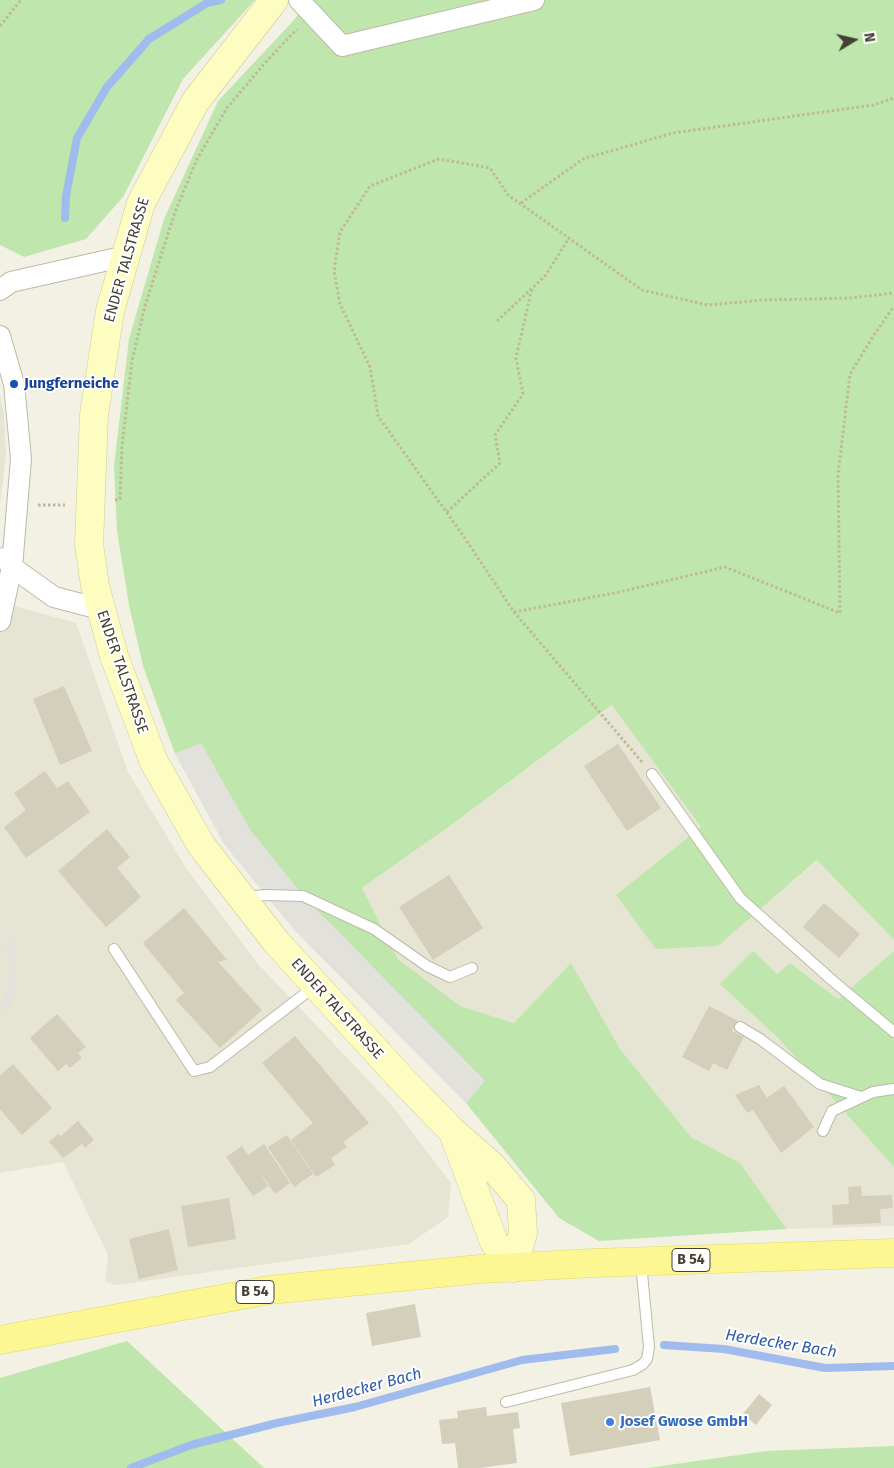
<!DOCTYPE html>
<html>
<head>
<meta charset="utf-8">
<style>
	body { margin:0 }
	#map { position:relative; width:894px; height:1468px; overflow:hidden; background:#f2f1e4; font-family:"Fira Sans",sans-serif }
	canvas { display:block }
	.north { position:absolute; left:829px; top:15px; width:50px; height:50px; -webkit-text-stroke:4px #fff; paint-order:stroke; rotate:81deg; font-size:14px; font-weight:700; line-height:20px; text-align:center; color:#444134 }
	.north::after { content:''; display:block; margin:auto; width:18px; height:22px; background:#444134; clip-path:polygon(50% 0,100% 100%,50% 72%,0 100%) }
</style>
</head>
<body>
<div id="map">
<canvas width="894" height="1468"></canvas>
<div class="north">N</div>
</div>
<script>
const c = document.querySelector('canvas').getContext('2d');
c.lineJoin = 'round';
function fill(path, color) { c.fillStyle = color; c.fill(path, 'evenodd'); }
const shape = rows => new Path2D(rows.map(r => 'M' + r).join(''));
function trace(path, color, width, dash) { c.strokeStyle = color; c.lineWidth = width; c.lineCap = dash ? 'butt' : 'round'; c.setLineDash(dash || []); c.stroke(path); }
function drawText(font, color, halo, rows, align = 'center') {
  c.font = font + ' "Fira Sans",sans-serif'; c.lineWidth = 4; c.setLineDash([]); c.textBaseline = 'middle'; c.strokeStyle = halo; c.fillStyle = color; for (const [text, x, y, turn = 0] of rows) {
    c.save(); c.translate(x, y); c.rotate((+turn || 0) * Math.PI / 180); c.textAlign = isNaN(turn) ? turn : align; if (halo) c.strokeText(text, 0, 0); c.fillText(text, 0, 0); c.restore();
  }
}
const residential = shape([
	[0,395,4,415,6,455,0,504],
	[0,602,76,623,128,772,186,868,258,964,389,1102,451,1183,448,1217,409,1244,116,1285,105,1282,108,1255,63,1162,0,1173],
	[613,705,701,827,617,895,718,946,818,860,894,940,894,951,838,999,790,963,777,974,721,984,778,1038,894,1167,894,1226,787,1229,740,1163,691,1137,620,1049,571,964,514,1023,460,1006,398,959,362,888,454,823]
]);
const green = shape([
	[0,0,255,0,183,79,123,197,86,239,24,257,0,245],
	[309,0,894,0,894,940,817,860,718,946,656,949,616,895,701,827,612,705,454,823,362,888,398,959,460,1006,514,1023,571,963,620,1049,691,1137,740,1163,787,1229,599,1241,559,1218,466,1103,484,1081,303,896,250,830,201,744,175,754,143,666,129,605,117,531,114,466,129,339,164,219,218,101,294,20],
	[753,951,777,974,790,963,838,999,894,951,894,1167,778,1038,720,984],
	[127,1341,264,1468,0,1468,0,1378],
	[894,1446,894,1468,648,1468,766,1451]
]);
const parking = shape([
	[201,743,250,830,303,896,485,1081,466,1103,295,931,224,844,175,754],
	[13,939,17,976,15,996,7,1011,0,1007,8,990,10,974,6,941]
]);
const stream = shape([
	[65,218,66,196,77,138,107,87,149,39,207,3,221,0],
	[664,1345,724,1349,825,1368,894,1366],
	[131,1468,191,1445,277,1423,355,1407,522,1360,615,1349]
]);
const building = shape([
	[64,686,92,751,60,765,33,699],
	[618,744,661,808,627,831,584,766],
	[45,771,57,788,68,781,90,812,26,858,4,827,26,810,14,793],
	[107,829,130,857,117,868,141,897,106,927,58,871],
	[449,875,483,928,433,960,399,907],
	[824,903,860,934,839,958,803,927],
	[184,908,227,960,218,962,262,1010,220,1048,176,1000,184,993,143,943],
	[709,1006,738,1021,732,1031,744,1037,727,1070,713,1063,709,1071,682,1057],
	[57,1014,86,1047,78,1053,82,1058,70,1068,66,1064,58,1071,30,1038],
	[295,1036,369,1123,343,1142,347,1147,331,1158,335,1165,316,1177,291,1140,313,1123,262,1063],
	[13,1064,52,1108,22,1135,0,1109,0,1076],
	[759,1085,767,1098,784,1086,814,1127,781,1153,753,1110,747,1113,735,1095],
	[78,1121,94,1140,85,1148,82,1144,63,1158,49,1142,58,1134,61,1136],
	[287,1135,313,1174,294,1187,268,1147],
	[264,1144,290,1183,275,1194,259,1171,268,1186,253,1196,226,1157,242,1146,248,1155],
	[861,1186,862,1196,892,1195,893,1208,880,1209,881,1223,833,1225,832,1205,849,1204,848,1187],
	[229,1198,236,1239,188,1247,181,1206],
	[169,1229,178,1270,139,1279,129,1239],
	[415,1304,421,1337,372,1346,366,1313],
	[650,1387,660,1440,570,1456,561,1403],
	[759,1394,772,1405,756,1425,743,1414],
	[486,1407,487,1416,518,1412,520,1428,513,1429,517,1463,479,1468,458,1468,455,1443,442,1444,439,1420,458,1418,457,1411]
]);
const path = shape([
	[0,26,21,0],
	[521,203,583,159,673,133,873,105,894,98],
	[497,321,545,276,569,238],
	[115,500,120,499,122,446,132,361,145,306,175,212,197,159,227,108,265,63,297,29],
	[38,505,65,505],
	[447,512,500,463,495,435,523,394,516,358,532,288],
	[514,612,615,593,725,567,840,613,838,475,850,374,872,338,894,306],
	[642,762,514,612,462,534,378,416,370,367,340,304,334,271,340,232,370,186,439,159,490,168,508,195,642,290,708,305,763,300,850,298,894,293]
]);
const lane = shape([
	[652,774,740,898,833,981,894,1032],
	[245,897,265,895,303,896,374,929,427,966,450,977,472,968],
	[114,949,194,1071,210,1067,315,986],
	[740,1027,760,1039,820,1084,861,1097],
	[823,1131,832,1111,873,1092,894,1089],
	[506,1402,633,1370,643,1364,647,1359,649,1347,641,1263]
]);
const street = shape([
	[299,0,342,46,534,0],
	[0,290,11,282,126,256],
	[0,336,14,384,21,459,12,567,0,621],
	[4,558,12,567,54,597,100,609]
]);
const secondary = shape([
	[274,0,195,102,141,203,110,311,94,415,89,544,95,586,114,656,154,762,201,845,277,943,399,1076,452,1131,492,1166,521,1200,523,1233,513,1268],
	[454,1135,494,1242,513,1268]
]);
const primary = shape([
	[0,1340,269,1290,480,1269,594,1263,894,1253]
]);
const markers = [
	[14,384,5,"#1a4fb4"],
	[610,1422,5,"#3f7fe0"]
];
const shields = [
	[691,1260,38],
	[255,1292,38]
];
const shieldNames = [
	["B 54",691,1260],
	["B 54",255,1292]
];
const streetNames = [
	["ENDER TALSTRASSE",127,260,-74],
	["ENDER TALSTRASSE",122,672,71],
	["ENDER TALSTRASSE",337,1009,48]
];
const transitNames = [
	["Jungferneiche",24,384]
];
const shopNames = [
	["Josef Gwose GmbH",620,1422]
];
const waterNames = [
	["Herdecker Bach",781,1344,9],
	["Herdecker Bach",367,1388,-15]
];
fill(residential, '#e6e4d2');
fill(green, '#bfe6ad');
fill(parking, '#e2e1dc');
trace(stream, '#a0bcee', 8);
fill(building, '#d3cfba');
trace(lane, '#bdbaa7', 12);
trace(street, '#bdbaa7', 22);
trace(secondary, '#cecc92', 29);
trace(primary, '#e1d963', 29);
trace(path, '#beba98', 3, [2.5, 2.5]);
trace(lane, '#fff', 10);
trace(street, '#fff', 20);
trace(secondary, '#fdfdc2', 28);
trace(primary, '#fcf792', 28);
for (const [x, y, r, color] of markers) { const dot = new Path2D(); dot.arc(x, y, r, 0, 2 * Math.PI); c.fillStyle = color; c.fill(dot); trace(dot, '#fff', 2); }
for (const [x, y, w] of shields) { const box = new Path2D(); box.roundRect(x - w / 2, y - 11.5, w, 23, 4); c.fillStyle = '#fff'; c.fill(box); trace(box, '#444134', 1); }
drawText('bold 14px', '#444134', null, shieldNames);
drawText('15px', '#444134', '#fff', streetNames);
drawText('bold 15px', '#164399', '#fff', transitNames, 'left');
drawText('bold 15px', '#366cbe', '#fff', shopNames, 'left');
drawText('italic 16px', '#305bad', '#fff', waterNames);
</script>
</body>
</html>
